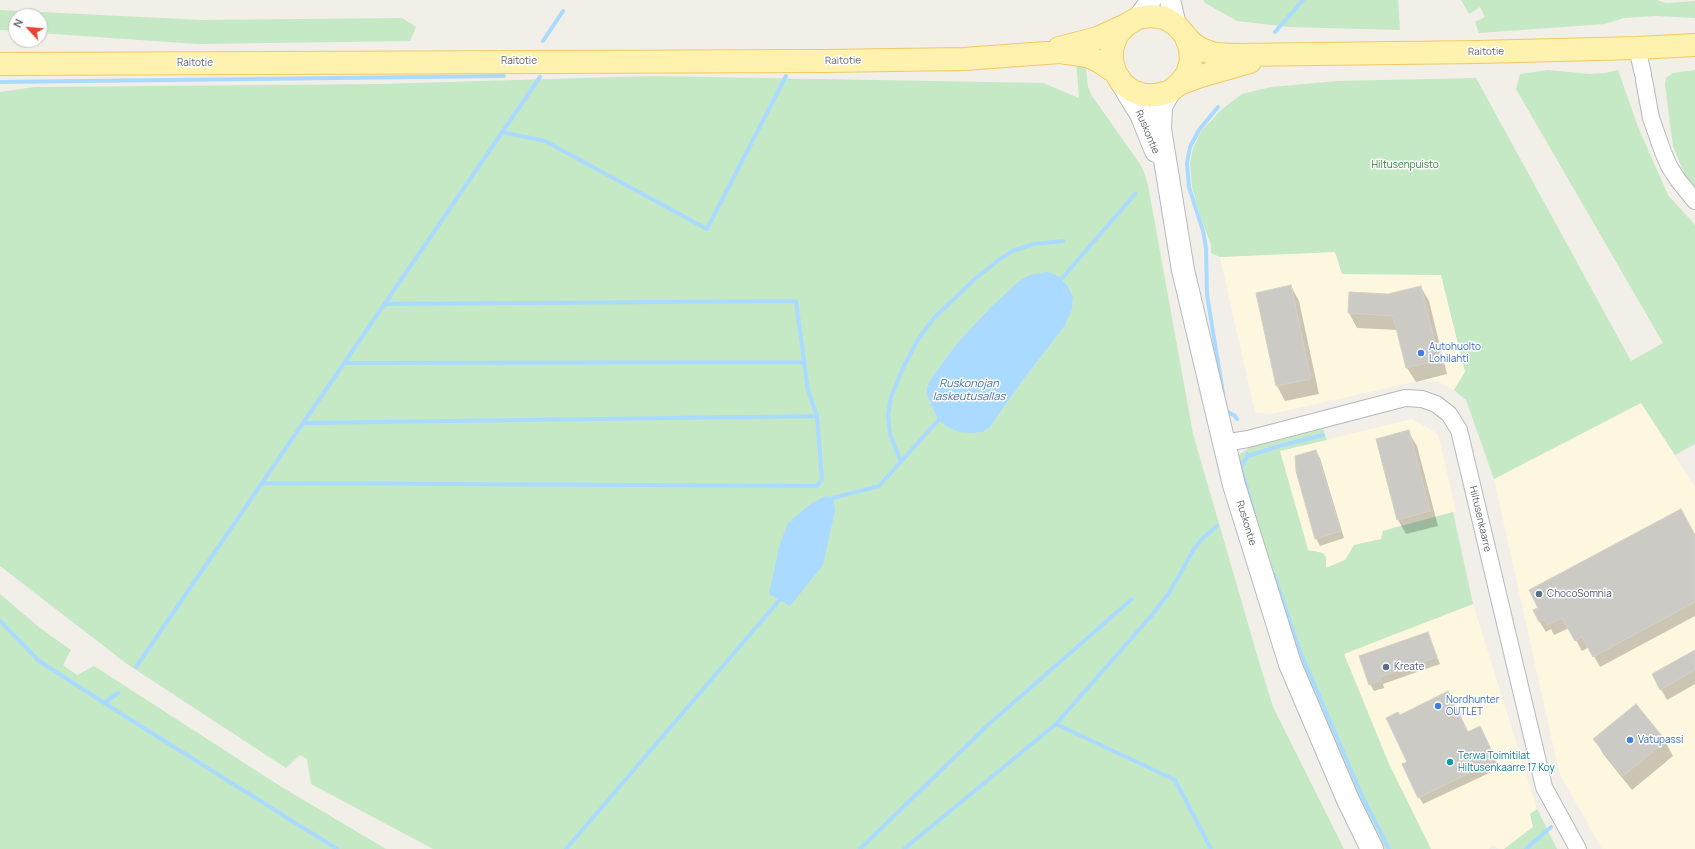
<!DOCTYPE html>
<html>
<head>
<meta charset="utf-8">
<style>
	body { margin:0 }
	#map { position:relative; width:1695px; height:849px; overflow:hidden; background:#f1efe8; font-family:Manrope,sans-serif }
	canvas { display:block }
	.north { position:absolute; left:8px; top:8px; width:40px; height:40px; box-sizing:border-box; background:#fff; border:1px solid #bfc1c3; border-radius:50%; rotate:296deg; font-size:11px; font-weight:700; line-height:16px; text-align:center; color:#5f6368 }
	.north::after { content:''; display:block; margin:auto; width:14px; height:18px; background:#ea4335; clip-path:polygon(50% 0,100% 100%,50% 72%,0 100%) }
</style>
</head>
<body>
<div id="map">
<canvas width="1695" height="849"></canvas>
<div class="north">N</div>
</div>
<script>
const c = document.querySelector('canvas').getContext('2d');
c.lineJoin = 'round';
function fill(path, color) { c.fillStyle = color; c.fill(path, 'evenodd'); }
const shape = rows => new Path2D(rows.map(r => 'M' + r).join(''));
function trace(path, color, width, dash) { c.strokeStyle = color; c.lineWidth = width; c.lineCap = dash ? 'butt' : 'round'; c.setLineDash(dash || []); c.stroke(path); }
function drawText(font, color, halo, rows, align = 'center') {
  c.font = font + ' Manrope,sans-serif'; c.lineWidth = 3; c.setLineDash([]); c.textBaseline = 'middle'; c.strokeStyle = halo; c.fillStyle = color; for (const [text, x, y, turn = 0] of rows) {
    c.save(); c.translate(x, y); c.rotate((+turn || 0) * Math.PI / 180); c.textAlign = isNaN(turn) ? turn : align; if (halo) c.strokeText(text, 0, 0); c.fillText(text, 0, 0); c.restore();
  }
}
const commercial = shape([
	[1335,252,1342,274,1441,275,1465,372,1454,390,1437,381,1418,381,1271,414,1255,412,1220,257],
	[1641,403,1695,487,1695,849,1602,849,1559,772,1494,479],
	[1412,419,1438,434,1456,511,1383,530,1381,539,1354,545,1345,560,1326,568,1326,558,1316,551,1309,550,1279,451],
	[1473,604,1537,809,1530,814,1533,827,1504,849,1499,849,1493,845,1488,849,1431,849,1389,764,1344,654]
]);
const green = shape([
	[1203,0,1398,0,1400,30,1290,27,1237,21,1205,3],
	[1461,0,1657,0,1666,3,1695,1,1695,18,1655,16,1624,18,1605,24,1479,33,1475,22,1485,17,1480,7,1469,14],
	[0,10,202,20,402,18,416,27,410,41,197,44,40,33,40,16,16,16,16,31,0,30],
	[1076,60,1085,61,1088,87,1092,96,1140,164,1144,172,1148,185,1193,434,1260,665,1273,707,1344,849,433,849,311,784,307,759,300,755,286,768,127,664,0,566,0,92,34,87,380,84,653,76,1043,83,1079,98],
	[1061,279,1068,286,1073,297,1072,310,1064,327,1026,376,990,427,983,432,974,433,947,427,938,420,927,395,927,387,930,380,957,343,988,310],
	[1548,70,1590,74,1605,73,1618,70,1638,127,1668,195,1695,225,1695,444,1675,455,1641,403,1494,479,1466,400,1454,390,1465,372,1441,275,1342,274,1335,252,1220,257,1211,253,1211,245,1200,216,1192,187,1190,163,1193,148,1202,130,1222,109,1242,94,1271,87,1338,81,1476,78,1631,361,1663,343,1516,89,1520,74],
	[1695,70,1695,187,1686,178,1673,146,1665,85,1666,78,1673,73],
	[1323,429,1327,440,1280,451,1308,550,1323,553,1326,557,1326,568,1345,560,1354,545,1381,539,1383,531,1453,512,1473,604,1344,654,1389,764,1431,849,1382,849,1294,652,1236,463,1239,455,1249,448],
	[0,594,40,628,71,650,63,665,77,675,94,666,280,786,386,849,0,849],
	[1537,809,1557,849,1504,849,1533,827,1530,814]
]);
const water = shape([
	[1047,272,1054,274,1061,279,1068,286,1073,297,1072,310,1064,327,1026,376,990,427,983,432,974,433,959,432,947,427,938,420,927,395,927,387,930,380,957,343,988,310,1018,282,1030,275],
	[826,496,833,498,835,510,823,565,790,606,769,594,779,547,788,523,812,503]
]);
const shadow = shape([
	[1291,286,1299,301,1319,394,1285,401,1277,386,1258,293],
	[1421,287,1429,301,1447,374,1416,382,1407,368,1398,330,1357,328,1349,313,1388,295],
	[1408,431,1417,446,1438,526,1406,534,1398,520],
	[1316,451,1320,458,1344,538,1320,546,1316,538],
	[1695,536,1695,616,1600,667,1589,647,1582,651,1569,628,1554,635,1551,629,1546,632,1539,621],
	[1427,633,1440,664,1383,684,1384,688,1374,691,1370,684],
	[1695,651,1695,684,1667,700,1653,675],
	[1400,716,1468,733,1484,735,1500,768,1423,804,1419,797,1409,762],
	[1595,739,1665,741,1673,756,1632,790,1603,754]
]);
const stream = shape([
	[1275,32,1303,0],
	[543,41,563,11],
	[0,82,504,76],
	[1218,107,1199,130,1190,147,1187,163,1189,187,1203,231,1206,248,1207,295,1223,393],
	[502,132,545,141,707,229,786,76],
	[1058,283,1135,194],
	[344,363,804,362],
	[1225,407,1226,411,1235,416,1237,419],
	[304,423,817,416],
	[1247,454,1248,456,1243,463,1241,468,1254,513],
	[1248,456,1276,447,1323,435],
	[901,462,890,434,888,415,891,397,902,370,917,341,934,318,976,278,1000,259,1013,251,1033,244,1063,241],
	[262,483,817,486,822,479,817,416,808,391,796,301,385,304],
	[828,501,833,498,879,486,941,417],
	[1274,575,1299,649,1362,796,1389,849],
	[0,621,39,661,120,713],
	[136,667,540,77],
	[104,703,118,693],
	[123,715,337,849],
	[1056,724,1175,780,1211,849],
	[566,849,783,596],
	[860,849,988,725,1132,599],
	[904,849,1056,724,1152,615,1169,593,1194,549,1203,538,1217,526],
	[1526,849,1551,827]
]);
const building = shape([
	[1291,285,1311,379,1276,386,1256,293,1291,285],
	[1421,286,1439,360,1406,368,1393,316,1348,313,1349,292,1388,294,1421,286],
	[1409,430,1430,511,1397,520,1376,439,1409,430],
	[1316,450,1341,531,1315,539,1296,471,1295,456,1316,450],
	[1681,509,1695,535,1695,602,1593,657,1582,637,1575,641,1562,618,1547,625,1544,619,1539,622,1533,610,1538,608,1529,590,1681,509],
	[1428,632,1437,657,1380,677,1381,680,1369,685,1359,656,1428,632],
	[1695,650,1695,670,1660,690,1652,674,1695,650],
	[1448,691,1468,732,1480,726,1496,760,1418,798,1402,764,1407,762,1386,718,1398,712,1400,715,1448,691],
	[1636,704,1666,741,1623,776,1593,739,1636,704]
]);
const minor = shape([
	[1637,48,1643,74],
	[1644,80,1651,118,1663,152,1669,166,1678,180,1695,201],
	[1224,443,1248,439,1405,398,1422,399,1436,404,1449,414,1459,430,1544,787,1578,849]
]);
const tertiary = shape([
	[1170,0,1176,25],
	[1138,18,1151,0]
]);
const secondary = shape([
	[1122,83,1141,114,1156,151],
	[1169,92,1161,106,1160,129,1183,270,1234,485,1290,664,1348,800,1372,849]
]);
const primary = shape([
	[1185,35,1190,48,1191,61,1187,74,1179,84,1169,92,1156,95,1144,95,1132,91,1122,83,1115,72,1112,60,1112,48,1117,35,1126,25,1138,18,1151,16,1165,18,1176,25,1185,35,1193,44,1201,49,1214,54,1236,55,1478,52,1637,48,1695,45],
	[1059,48,1098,38,1126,25],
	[0,64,822,61,964,59,1060,52,1088,56,1100,62,1115,72],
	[1179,84,1201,76,1250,62]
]);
const markers = [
	[1421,353,4,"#3f7fe0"],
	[1539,594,4,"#5c6f8a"],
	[1386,667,4,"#5c6f8a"],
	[1438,706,4,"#3f7fe0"],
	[1630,740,4,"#3f7fe0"],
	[1450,762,4,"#0f9aa8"]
];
const streetNames = [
	["Raitotie",1486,52,-1],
	["Raitotie",519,61],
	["Raitotie",843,61,-1],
	["Raitotie",195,63],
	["Ruskontie",1147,132,67],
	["Hiltusenkaarre",1480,519,77],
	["Ruskontie",1246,523,73]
];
const parkNames = [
	["Hiltusenpuisto",1405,165]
];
const shopNames = [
	["Autohuolto",1429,347],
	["Lohilahti",1429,359],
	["Nordhunter",1446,700],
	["OUTLET",1446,712],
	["Vatupassi",1638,740]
];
const serviceNames = [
	["ChocoSomnia",1547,594],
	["Kreate",1394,667]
];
const cultureNames = [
	["Terwa Toimitilat",1458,756],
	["Hiltusenkaarre 17 Koy",1458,768]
];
const waterNames = [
	["Ruskonojan",969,384],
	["laskeutusallas",969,397]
];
fill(commercial, '#fef7e0');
fill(green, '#c5e8c5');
fill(water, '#aadaff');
fill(shadow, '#0003');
trace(stream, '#aadaff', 4);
fill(building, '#cccac5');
trace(building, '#d6d1c6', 1);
trace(minor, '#b5b8bc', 18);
trace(tertiary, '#b5b8bc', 22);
trace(secondary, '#b6babf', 24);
trace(primary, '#f2c960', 24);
trace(minor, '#fff', 16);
trace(tertiary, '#fff', 20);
trace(secondary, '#fff', 22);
trace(primary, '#fff2af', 22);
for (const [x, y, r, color] of markers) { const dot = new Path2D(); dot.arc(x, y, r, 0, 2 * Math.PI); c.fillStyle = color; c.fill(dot); trace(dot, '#fff', 1.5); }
drawText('10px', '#5f6368', '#fff', streetNames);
drawText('10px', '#348238', '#fff', parkNames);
drawText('10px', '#366cbe', '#fff', shopNames, 'left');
drawText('10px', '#4e5e75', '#fff', serviceNames, 'left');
drawText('10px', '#0d838f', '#fff', cultureNames, 'left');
drawText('italic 11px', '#4174aa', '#fff', waterNames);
</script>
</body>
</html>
